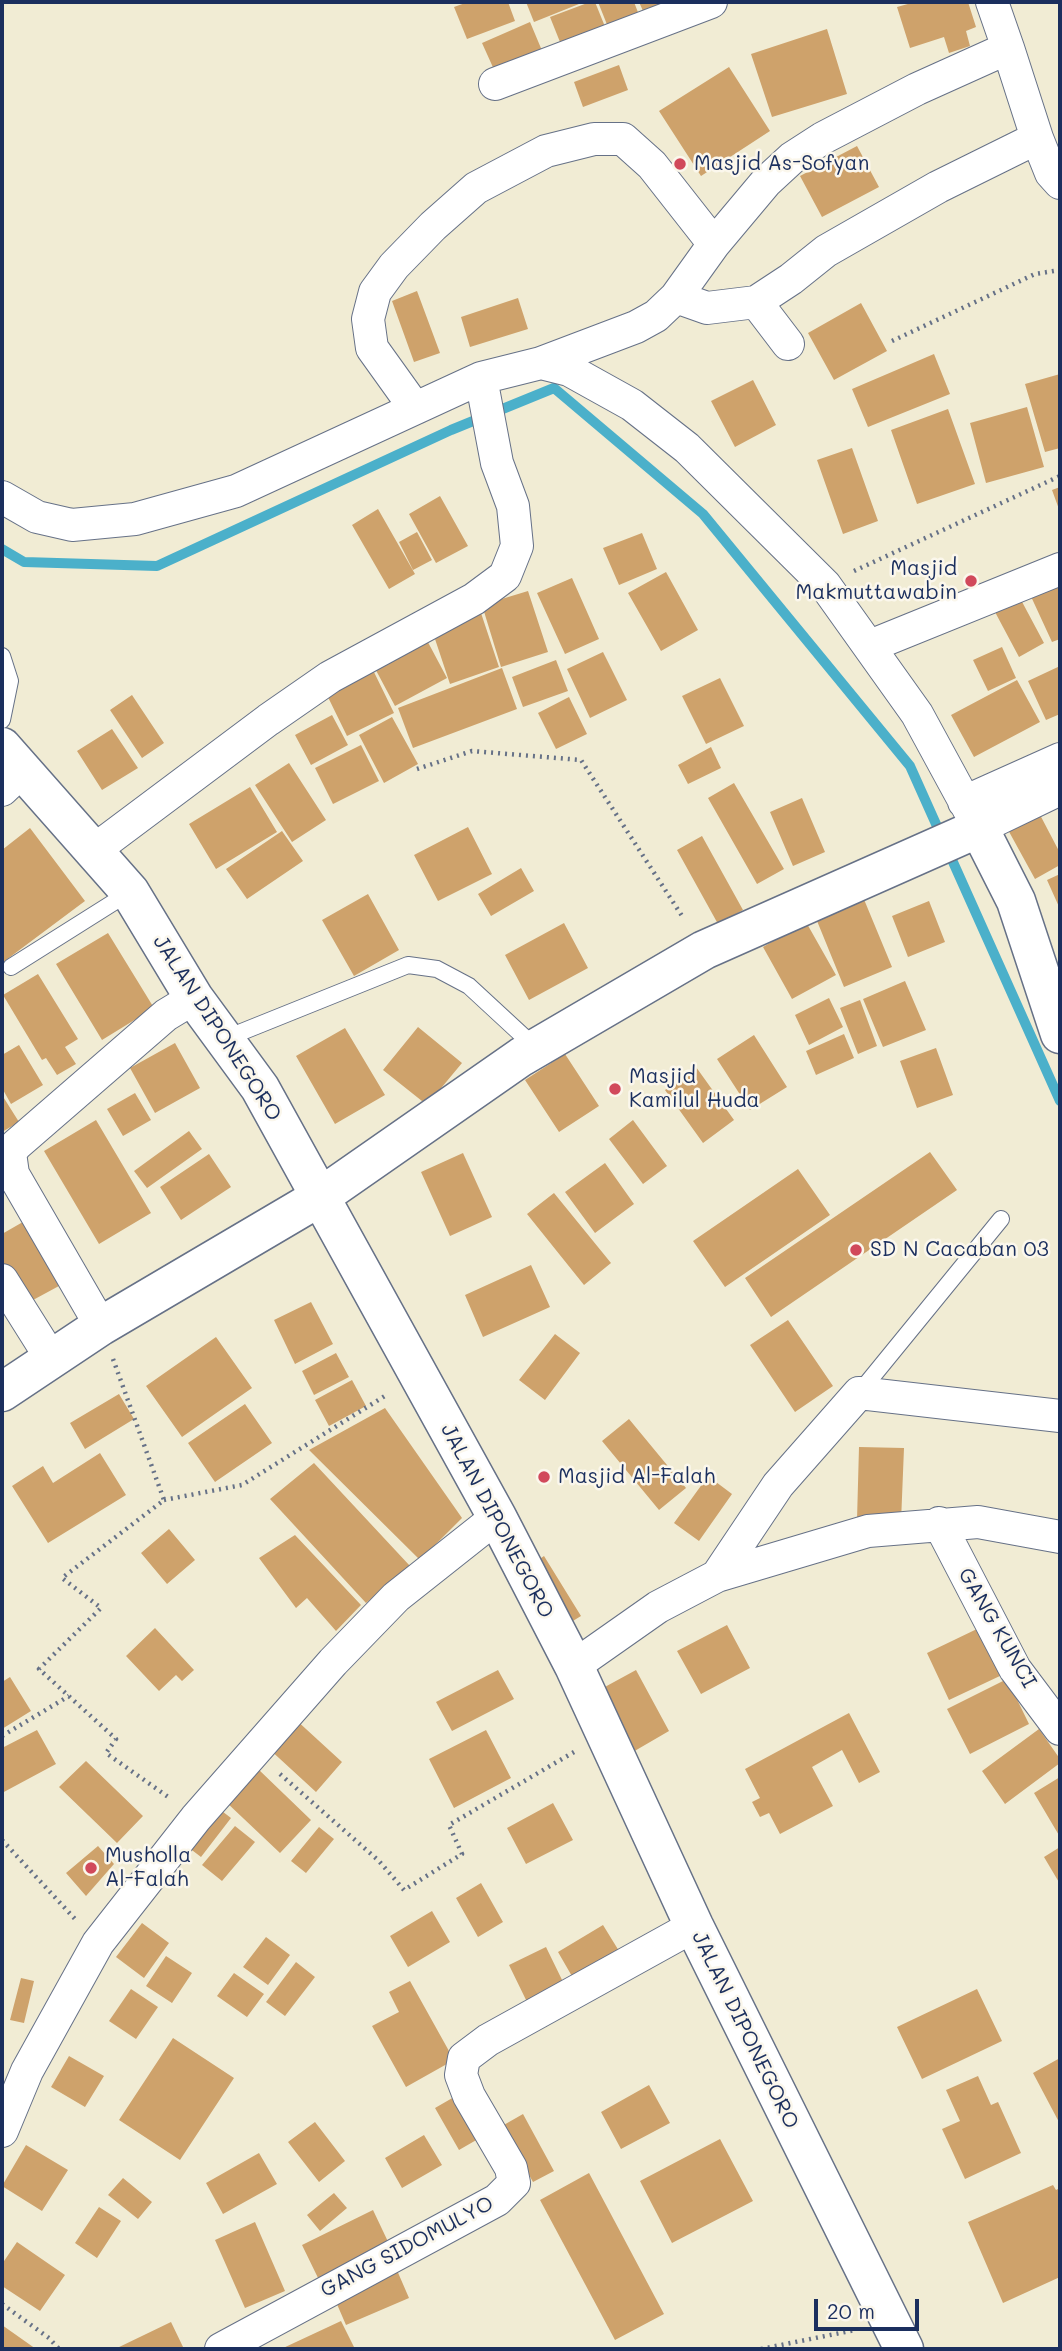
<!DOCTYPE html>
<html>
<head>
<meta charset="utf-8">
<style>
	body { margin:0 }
	#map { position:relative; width:1062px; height:2351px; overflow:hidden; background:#f1ecd4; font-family:Mali,sans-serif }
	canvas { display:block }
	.frame { position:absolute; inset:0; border:4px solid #1b2f5e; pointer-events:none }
	.scale { position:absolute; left:814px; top:2299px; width:105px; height:32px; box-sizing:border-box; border:4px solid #1b2f5e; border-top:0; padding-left:9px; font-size:21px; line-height:24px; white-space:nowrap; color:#1b2f5e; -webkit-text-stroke:5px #fbf7ec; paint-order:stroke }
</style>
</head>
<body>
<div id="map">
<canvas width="1062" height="2351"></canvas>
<div class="frame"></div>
<div class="scale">20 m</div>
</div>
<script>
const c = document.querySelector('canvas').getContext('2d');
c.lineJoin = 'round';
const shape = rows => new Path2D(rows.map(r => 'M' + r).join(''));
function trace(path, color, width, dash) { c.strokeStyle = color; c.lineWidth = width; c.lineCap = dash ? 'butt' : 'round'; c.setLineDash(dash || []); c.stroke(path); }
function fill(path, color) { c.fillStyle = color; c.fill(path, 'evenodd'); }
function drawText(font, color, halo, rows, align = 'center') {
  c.font = font + ' Mali,sans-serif'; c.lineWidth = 5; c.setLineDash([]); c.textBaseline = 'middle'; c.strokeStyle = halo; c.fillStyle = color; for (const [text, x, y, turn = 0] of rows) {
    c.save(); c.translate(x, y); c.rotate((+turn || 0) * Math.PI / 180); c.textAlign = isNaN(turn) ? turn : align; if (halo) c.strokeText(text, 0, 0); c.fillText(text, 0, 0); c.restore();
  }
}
const stream = shape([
	[2,549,24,562,157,566,451,430,554,388,703,514,910,766,1060,1101]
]);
const building = shape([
	[468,2,508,2,515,21,467,39,454,7],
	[526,2,584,2,534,22],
	[590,2,595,2,610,39,566,57,550,17],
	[598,2,634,2,639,15,608,27],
	[639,2,672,2,647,20],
	[915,2,968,2,976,27,966,31,970,46,949,53,944,37,910,48,897,7],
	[530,22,543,53,496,74,482,43],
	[827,29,847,94,772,117,751,54],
	[619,65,628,90,583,107,574,82],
	[729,67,770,131,701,176,659,111],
	[857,146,879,187,822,217,800,176],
	[417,291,440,353,414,362,392,301],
	[518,298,528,329,470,347,461,317],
	[861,303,887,351,834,380,808,333],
	[934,354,950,394,868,427,852,389],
	[1060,374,1060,448,1045,452,1025,384],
	[753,380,776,425,735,447,711,401],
	[1027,407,1044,467,986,483,970,423],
	[948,409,975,484,917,504,891,430],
	[852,448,878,521,843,534,817,460],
	[1060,487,1060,512,1052,490],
	[440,496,468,546,436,563,409,514],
	[378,509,415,574,389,589,352,525],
	[417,532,432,560,413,570,399,542],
	[642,533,657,569,619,585,603,548],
	[666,572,698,630,661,651,628,593],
	[1060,576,1060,639,1052,642,1028,590],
	[572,578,599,639,565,654,537,593],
	[528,591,548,652,501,667,482,605],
	[1020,598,1044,643,1019,657,995,612],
	[481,613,499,667,450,684,432,630],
	[422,631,447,678,395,706,370,659],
	[1002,647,1016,678,988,691,973,660],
	[603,652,627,700,590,718,567,669],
	[556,660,568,691,523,707,512,677],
	[1060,666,1060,714,1046,720,1028,681],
	[372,668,394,713,347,736,325,691],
	[502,668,517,709,413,748,398,708],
	[720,678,744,726,706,744,682,696],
	[1017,680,1040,722,974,757,951,715],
	[132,695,164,743,142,758,110,710],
	[569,697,587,734,556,749,538,713],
	[332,715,348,745,311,765,295,735],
	[392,717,418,764,384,783,359,735],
	[112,729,138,768,102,790,77,751],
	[361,745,379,781,333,804,315,768],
	[711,747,721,768,688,784,678,765],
	[289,763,326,820,292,842,255,785],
	[734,783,784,869,757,884,708,798],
	[250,787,277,832,216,869,189,824],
	[802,798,825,852,793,866,770,812],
	[1038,811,1060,853,1060,865,1035,879,1007,828],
	[468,827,492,874,438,901,414,855],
	[30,828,85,901,2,963,2,850],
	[282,831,303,861,247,899,226,869],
	[702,836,743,910,718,924,677,850],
	[521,868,534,891,491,916,478,894],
	[1060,874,1060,909,1047,880],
	[368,894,399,950,354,976,322,920],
	[863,897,892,967,844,987,815,916],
	[929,901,945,942,908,957,892,916],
	[806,922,836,975,792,999,763,947],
	[564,923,588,968,529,1000,505,955],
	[108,933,154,1008,102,1040,56,964],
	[38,974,78,1039,65,1047,76,1064,57,1075,46,1058,42,1060,3,995],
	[905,981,926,1030,883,1047,863,999],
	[829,998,843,1027,809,1045,795,1015],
	[860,1000,877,1046,858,1054,840,1008],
	[418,1027,462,1063,427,1105,383,1070],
	[345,1028,385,1095,335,1124,296,1056],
	[844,1034,854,1058,816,1075,806,1051],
	[754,1035,787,1087,750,1110,717,1059],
	[175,1043,200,1088,155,1113,130,1068],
	[19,1045,43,1085,11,1104,2,1088,2,1055],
	[936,1048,953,1095,917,1108,900,1061],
	[565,1054,599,1106,559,1132,525,1080],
	[696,1067,734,1120,703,1143,665,1090],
	[135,1093,151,1120,123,1136,107,1109],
	[2,1095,19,1122,2,1132],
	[96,1120,151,1213,99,1244,44,1151],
	[633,1120,667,1166,643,1184,609,1139],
	[189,1131,202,1149,147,1188,134,1171],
	[930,1152,957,1190,771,1317,745,1278],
	[463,1153,492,1217,450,1236,421,1172],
	[209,1154,231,1187,181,1220,160,1187],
	[605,1163,634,1204,595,1233,565,1192],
	[798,1169,830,1215,725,1287,693,1241],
	[554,1193,611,1263,584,1285,527,1214],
	[35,1215,70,1280,22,1306,2,1267,2,1234],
	[531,1265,550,1307,483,1337,465,1295],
	[311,1302,333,1344,295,1364,274,1320],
	[788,1320,833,1386,795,1412,750,1345],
	[555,1334,580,1353,545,1400,519,1380],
	[216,1337,252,1388,182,1437,146,1386],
	[336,1353,349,1377,314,1395,302,1371],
	[352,1380,366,1406,329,1426,315,1400],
	[119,1394,134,1419,85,1449,70,1423],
	[245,1404,272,1443,215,1482,188,1443],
	[385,1408,462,1518,420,1560,309,1450],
	[629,1419,686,1488,659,1510,602,1441],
	[859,1447,904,1448,901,1522,857,1520],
	[100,1453,126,1495,48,1543,12,1486,43,1466,53,1483],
	[314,1463,410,1566,366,1603,270,1499],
	[708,1476,732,1494,699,1541,674,1523],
	[169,1529,195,1560,167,1584,141,1553],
	[295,1535,361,1605,336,1631,307,1598,296,1608,259,1558],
	[544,1556,581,1616,563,1627,526,1568],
	[727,1625,750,1668,701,1694,677,1651],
	[155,1628,194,1670,182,1681,176,1675,159,1691,126,1656],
	[979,1628,1002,1675,949,1700,927,1653],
	[498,1670,514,1699,452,1731,436,1702],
	[636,1670,669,1731,626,1756,592,1694],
	[10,1677,31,1711,2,1729,2,1682],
	[1007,1679,1029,1724,970,1754,947,1709],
	[849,1713,880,1772,859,1783,842,1750,812,1767,833,1806,780,1834,769,1813,760,1817,752,1802,760,1798,745,1769],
	[294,1718,342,1762,316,1792,267,1747],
	[1039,1729,1060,1759,1060,1763,1005,1804,982,1771],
	[37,1730,56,1764,2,1793,2,1748],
	[486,1730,511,1778,454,1808,429,1759],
	[86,1761,143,1816,117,1843,59,1787],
	[257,1768,311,1820,280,1853,225,1801],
	[1060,1777,1060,1837,1034,1793],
	[553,1803,573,1840,526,1864,507,1828],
	[214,1805,231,1818,201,1857,184,1844],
	[235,1826,255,1842,222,1881,202,1865],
	[319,1827,334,1839,306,1873,291,1861],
	[98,1846,114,1864,86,1896,66,1873],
	[1060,1847,1060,1884,1044,1857],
	[481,1883,503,1922,478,1937,456,1898],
	[432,1911,450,1942,408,1967,390,1936],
	[142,1923,169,1943,144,1978,116,1957],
	[603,1925,619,1951,573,1978,558,1952],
	[266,1937,290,1955,268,1985,243,1967],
	[546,1947,565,1986,528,2004,509,1965],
	[166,1956,192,1973,172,2003,146,1986],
	[296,1962,315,1977,285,2016,266,2002],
	[234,1973,264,1994,247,2017,217,1996],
	[21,1978,34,1981,24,2023,10,2020],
	[410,1981,454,2060,406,2087,372,2026,399,2012,389,1992],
	[131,1989,158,2007,136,2039,109,2021],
	[977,1989,1002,2041,922,2079,897,2027],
	[173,2038,234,2078,180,2160,119,2120],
	[69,2056,104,2076,85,2107,51,2087],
	[1060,2058,1060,2124,1033,2073],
	[978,2076,991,2105,998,2102,1021,2153,965,2179,942,2129,960,2121,946,2090],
	[649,2085,670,2123,621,2149,601,2112],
	[461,2093,485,2135,459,2150,435,2108],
	[523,2114,554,2171,533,2182,502,2126],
	[315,2122,345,2161,319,2182,288,2142],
	[424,2135,442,2165,402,2188,385,2158],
	[720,2139,753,2201,672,2243,640,2181],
	[26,2145,68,2170,42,2211,2,2186],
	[259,2153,277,2184,223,2214,206,2183],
	[589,2173,664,2314,615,2340,540,2200],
	[123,2178,152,2202,138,2219,108,2195],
	[1053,2185,1056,2190,1060,2188,1060,2277,1003,2303,968,2222],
	[334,2193,347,2208,320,2231,307,2215],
	[99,2207,121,2221,97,2258,75,2243],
	[373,2210,391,2248,320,2282,302,2245],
	[255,2222,285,2291,245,2308,215,2240],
	[17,2242,65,2275,40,2311,2,2286,2,2264],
	[396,2268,409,2298,346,2325,333,2295],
	[341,2321,355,2349,281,2349],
	[171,2322,184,2349,115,2349],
	[2,2325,36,2349,2,2349]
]);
const path = shape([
	[892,341,1035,274,1060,270],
	[854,571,1060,476],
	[417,769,472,751,581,760,684,919],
	[113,1359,164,1500,62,1578,101,1608,39,1669,116,1739,106,1753,171,1799],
	[164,1500,242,1485,388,1394],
	[2,1736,69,1696],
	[280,1774,379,1861,404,1890,462,1854,449,1825,574,1752],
	[2,1840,75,1919],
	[2,2304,49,2338,59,2349],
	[761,2349,855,2330]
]);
const service = shape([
	[2,656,10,681,2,720],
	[11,967,130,892],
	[224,1039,408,965,437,969,469,986,535,1047],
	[859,1393,1001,1219]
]);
const minor = shape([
	[992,2,1008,48],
	[495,84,711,2],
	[676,297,707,308,756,302],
	[788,344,756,302,791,279,826,251,938,187,1037,138],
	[541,363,636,327,656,316,676,297,714,244,766,182,792,158,823,138,917,89,1008,48,1037,138,1051,173,1060,183],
	[415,408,372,348,368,319,375,292,394,266,433,226,476,188,546,151,594,139,623,139,652,165,714,244],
	[2,497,37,517,72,525,135,519,236,491,481,378,541,363,569,370,632,405,687,448,825,585,917,714,979,828,1060,789],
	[870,646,1060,569],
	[2,790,24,769],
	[964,802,1060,759],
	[93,851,268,720,330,677,474,599,505,576,517,546,513,506,497,463,481,378],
	[2,1280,51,1358],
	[101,1326,13,1174,10,1153,16,1145,166,1015,194,998],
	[939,1523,1015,1669,1060,1729],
	[717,1576,778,1485,859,1393,1060,1416],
	[574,1666,658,1607,717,1576,868,1531,978,1522,1060,1537],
	[2,2131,27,2071,98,1943,196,1818,333,1662,396,1597,497,1517],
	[221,2349,497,2200,514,2183,511,2168,469,2096,461,2075,464,2058,488,2040,694,1926]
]);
const tertiary = shape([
	[2,1392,101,1326,320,1197,521,1057,704,950,979,828,1016,901,1060,1034]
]);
const secondary = shape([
	[2,747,130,892,194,998,260,1088,497,1517,574,1666,694,1926,904,2349]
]);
const markers = [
	[680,164,7,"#d1495b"],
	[971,581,7,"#d1495b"],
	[615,1089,7,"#d1495b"],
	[856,1250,7,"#d1495b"],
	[544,1477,7,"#d1495b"],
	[91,1868,7,"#d1495b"]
];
const poiNames = [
	["Masjid As-Sofyan",694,164],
	["Masjid",957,569,"right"],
	["Makmuttawabin",957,593,"right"],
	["Masjid",629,1077],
	["Kamilul Huda",629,1101],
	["SD N Cacaban 03",870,1250],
	["Masjid Al-Falah",558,1477],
	["Musholla",105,1856],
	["Al-Falah",105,1880]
];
const streetNames = [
	["JALAN DIPONEGORO",217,1028,57],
	["JALAN DIPONEGORO",497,1521,62],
	["GANG KUNCI",997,1628,60],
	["JALAN DIPONEGORO",745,2030,64],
	["GANG SIDOMULYO",407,2247,-28]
];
trace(stream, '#4bb0ca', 10);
fill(building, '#cea26b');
trace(service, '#667187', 18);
trace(minor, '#667187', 34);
trace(tertiary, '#667187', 41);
trace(secondary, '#667187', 41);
trace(path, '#667187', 4.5, [2, 5]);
trace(service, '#fff', 16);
trace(minor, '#fff', 32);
trace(tertiary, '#fff', 38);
trace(secondary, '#fff', 38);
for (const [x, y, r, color] of markers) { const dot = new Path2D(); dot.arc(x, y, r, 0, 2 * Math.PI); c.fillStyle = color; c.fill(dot); trace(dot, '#fbf7ec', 2.5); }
drawText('21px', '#1b2f5e', '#fbf7ec', poiNames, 'left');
drawText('21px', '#1b2f5e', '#fbf7ec', streetNames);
</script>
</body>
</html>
